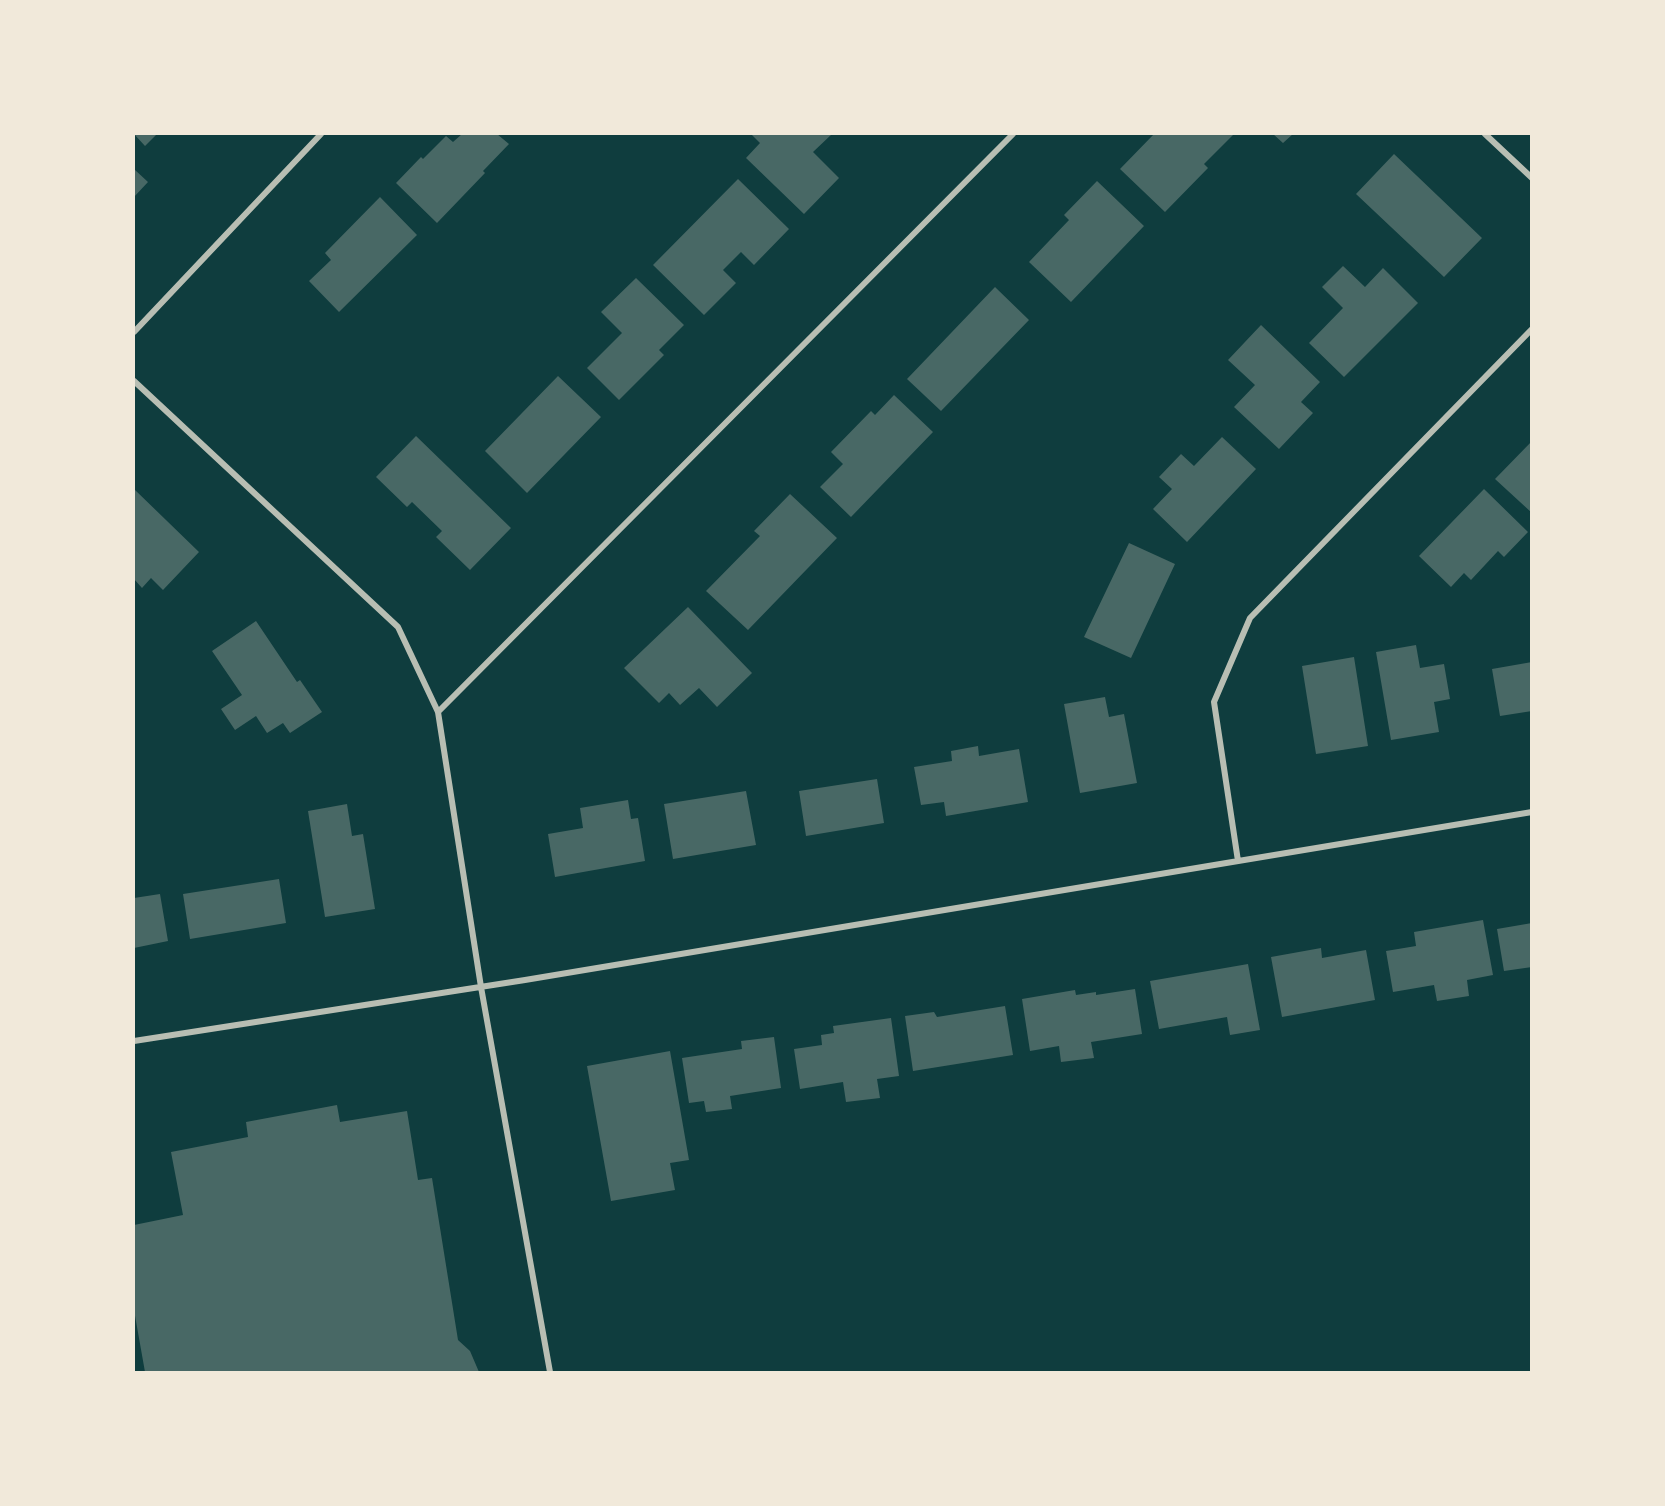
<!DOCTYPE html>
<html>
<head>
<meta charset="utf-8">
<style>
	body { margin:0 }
	#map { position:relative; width:1665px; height:1506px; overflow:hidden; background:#0f3d3e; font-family:Montserrat,sans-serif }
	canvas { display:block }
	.frame { position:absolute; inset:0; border:135px solid #f1e9da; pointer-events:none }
</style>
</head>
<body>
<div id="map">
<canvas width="1665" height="1506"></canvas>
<div class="frame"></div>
</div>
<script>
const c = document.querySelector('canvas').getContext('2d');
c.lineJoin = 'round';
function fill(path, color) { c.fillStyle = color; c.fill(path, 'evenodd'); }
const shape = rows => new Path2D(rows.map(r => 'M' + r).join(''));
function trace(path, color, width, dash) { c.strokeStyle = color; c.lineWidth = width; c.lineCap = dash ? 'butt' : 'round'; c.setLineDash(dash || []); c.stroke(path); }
const building = shape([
	[134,134,157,134,145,146],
	[462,134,497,134,509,144,483,171,485,173,437,223,396,183,421,157,423,159,446,136,453,142],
	[751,134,832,134,813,152,839,178,804,214,746,158,760,143],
	[1154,134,1234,134,1204,164,1208,168,1165,212,1120,169],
	[1273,134,1293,134,1283,143],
	[1394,154,1482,238,1444,277,1356,194],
	[134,169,148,182,134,197],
	[738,179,789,229,754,265,741,252,723,270,736,283,704,315,653,265],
	[1097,181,1144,226,1071,302,1029,262,1069,220,1064,215],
	[380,197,417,235,339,312,309,281,331,260,325,253],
	[1343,266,1365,287,1383,268,1418,303,1344,377,1309,343,1343,308,1322,287],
	[636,278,684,325,659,350,664,355,619,400,587,368,622,333,601,312],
	[995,287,1029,320,941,411,907,379],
	[1261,325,1320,382,1301,402,1313,413,1279,449,1234,407,1255,385,1228,360],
	[558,376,601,417,527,493,485,451],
	[894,395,933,432,851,517,820,487,843,464,831,452,871,411,875,415],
	[416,436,511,528,470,570,436,537,442,531,412,502,407,507,376,477],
	[1222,437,1256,469,1187,542,1153,509,1172,489,1159,477,1181,454,1194,466],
	[1532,441,1532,513,1495,479],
	[134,489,199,552,163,590,151,578,142,588,134,579],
	[1484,489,1528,532,1504,557,1498,551,1471,580,1464,573,1451,587,1419,556],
	[790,494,837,538,748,630,706,591,760,536,754,531],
	[1129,543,1175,564,1131,658,1084,637],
	[688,607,752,673,717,707,699,688,680,705,669,693,659,703,624,668],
	[256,621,297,682,300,680,322,712,290,733,283,723,267,733,256,716,235,730,221,709,242,695,212,651],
	[1416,645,1420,668,1444,664,1450,699,1434,702,1439,732,1391,740,1376,652],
	[1354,657,1368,746,1316,754,1302,666],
	[1532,662,1532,711,1500,716,1492,669],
	[1105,697,1109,717,1124,714,1137,783,1080,793,1064,704],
	[978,746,979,756,1019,749,1028,802,946,816,944,802,921,805,914,767,952,761,951,751],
	[877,779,884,823,806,836,799,791],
	[746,791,756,845,673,859,664,804],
	[628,800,631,819,638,818,645,861,555,877,548,834,583,828,580,808],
	[347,804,352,836,363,834,375,909,325,917,308,811],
	[279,879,286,923,190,939,183,894],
	[160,894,168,941,134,948,134,898],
	[1483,920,1493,975,1467,980,1469,996,1437,1001,1434,985,1393,992,1386,951,1416,946,1414,932],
	[1532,923,1532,967,1504,971,1497,929],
	[1321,948,1322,958,1366,950,1375,1000,1282,1017,1271,957],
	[1248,964,1260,1030,1230,1035,1227,1017,1159,1029,1150,981],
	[1135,989,1142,1034,1091,1042,1094,1058,1061,1062,1059,1046,1030,1051,1022,999,1075,990,1076,995,1096,992,1096,995],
	[1005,1006,1013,1055,913,1071,905,1016,934,1012,937,1017],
	[891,1018,899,1076,877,1079,880,1098,846,1102,843,1082,800,1089,794,1049,822,1045,821,1035,834,1033,833,1026],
	[774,1037,781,1088,730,1096,732,1109,706,1112,704,1101,689,1103,682,1058,742,1049,741,1041],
	[670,1051,689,1160,670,1163,675,1190,611,1201,587,1066],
	[337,1105,340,1122,407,1111,418,1180,432,1178,458,1340,470,1351,479,1372,145,1372,134,1310,134,1225,183,1215,171,1152,248,1137,246,1122]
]);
const minor = shape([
	[1485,134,1532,178],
	[134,332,321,134],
	[134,381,398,627,438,712,481,987,550,1372],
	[438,712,1013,134],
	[1238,861,1214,702,1250,618,1532,329],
	[134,1041,525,980,1532,812]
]);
fill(building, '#486865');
trace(minor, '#b8beb3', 6);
</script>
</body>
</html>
